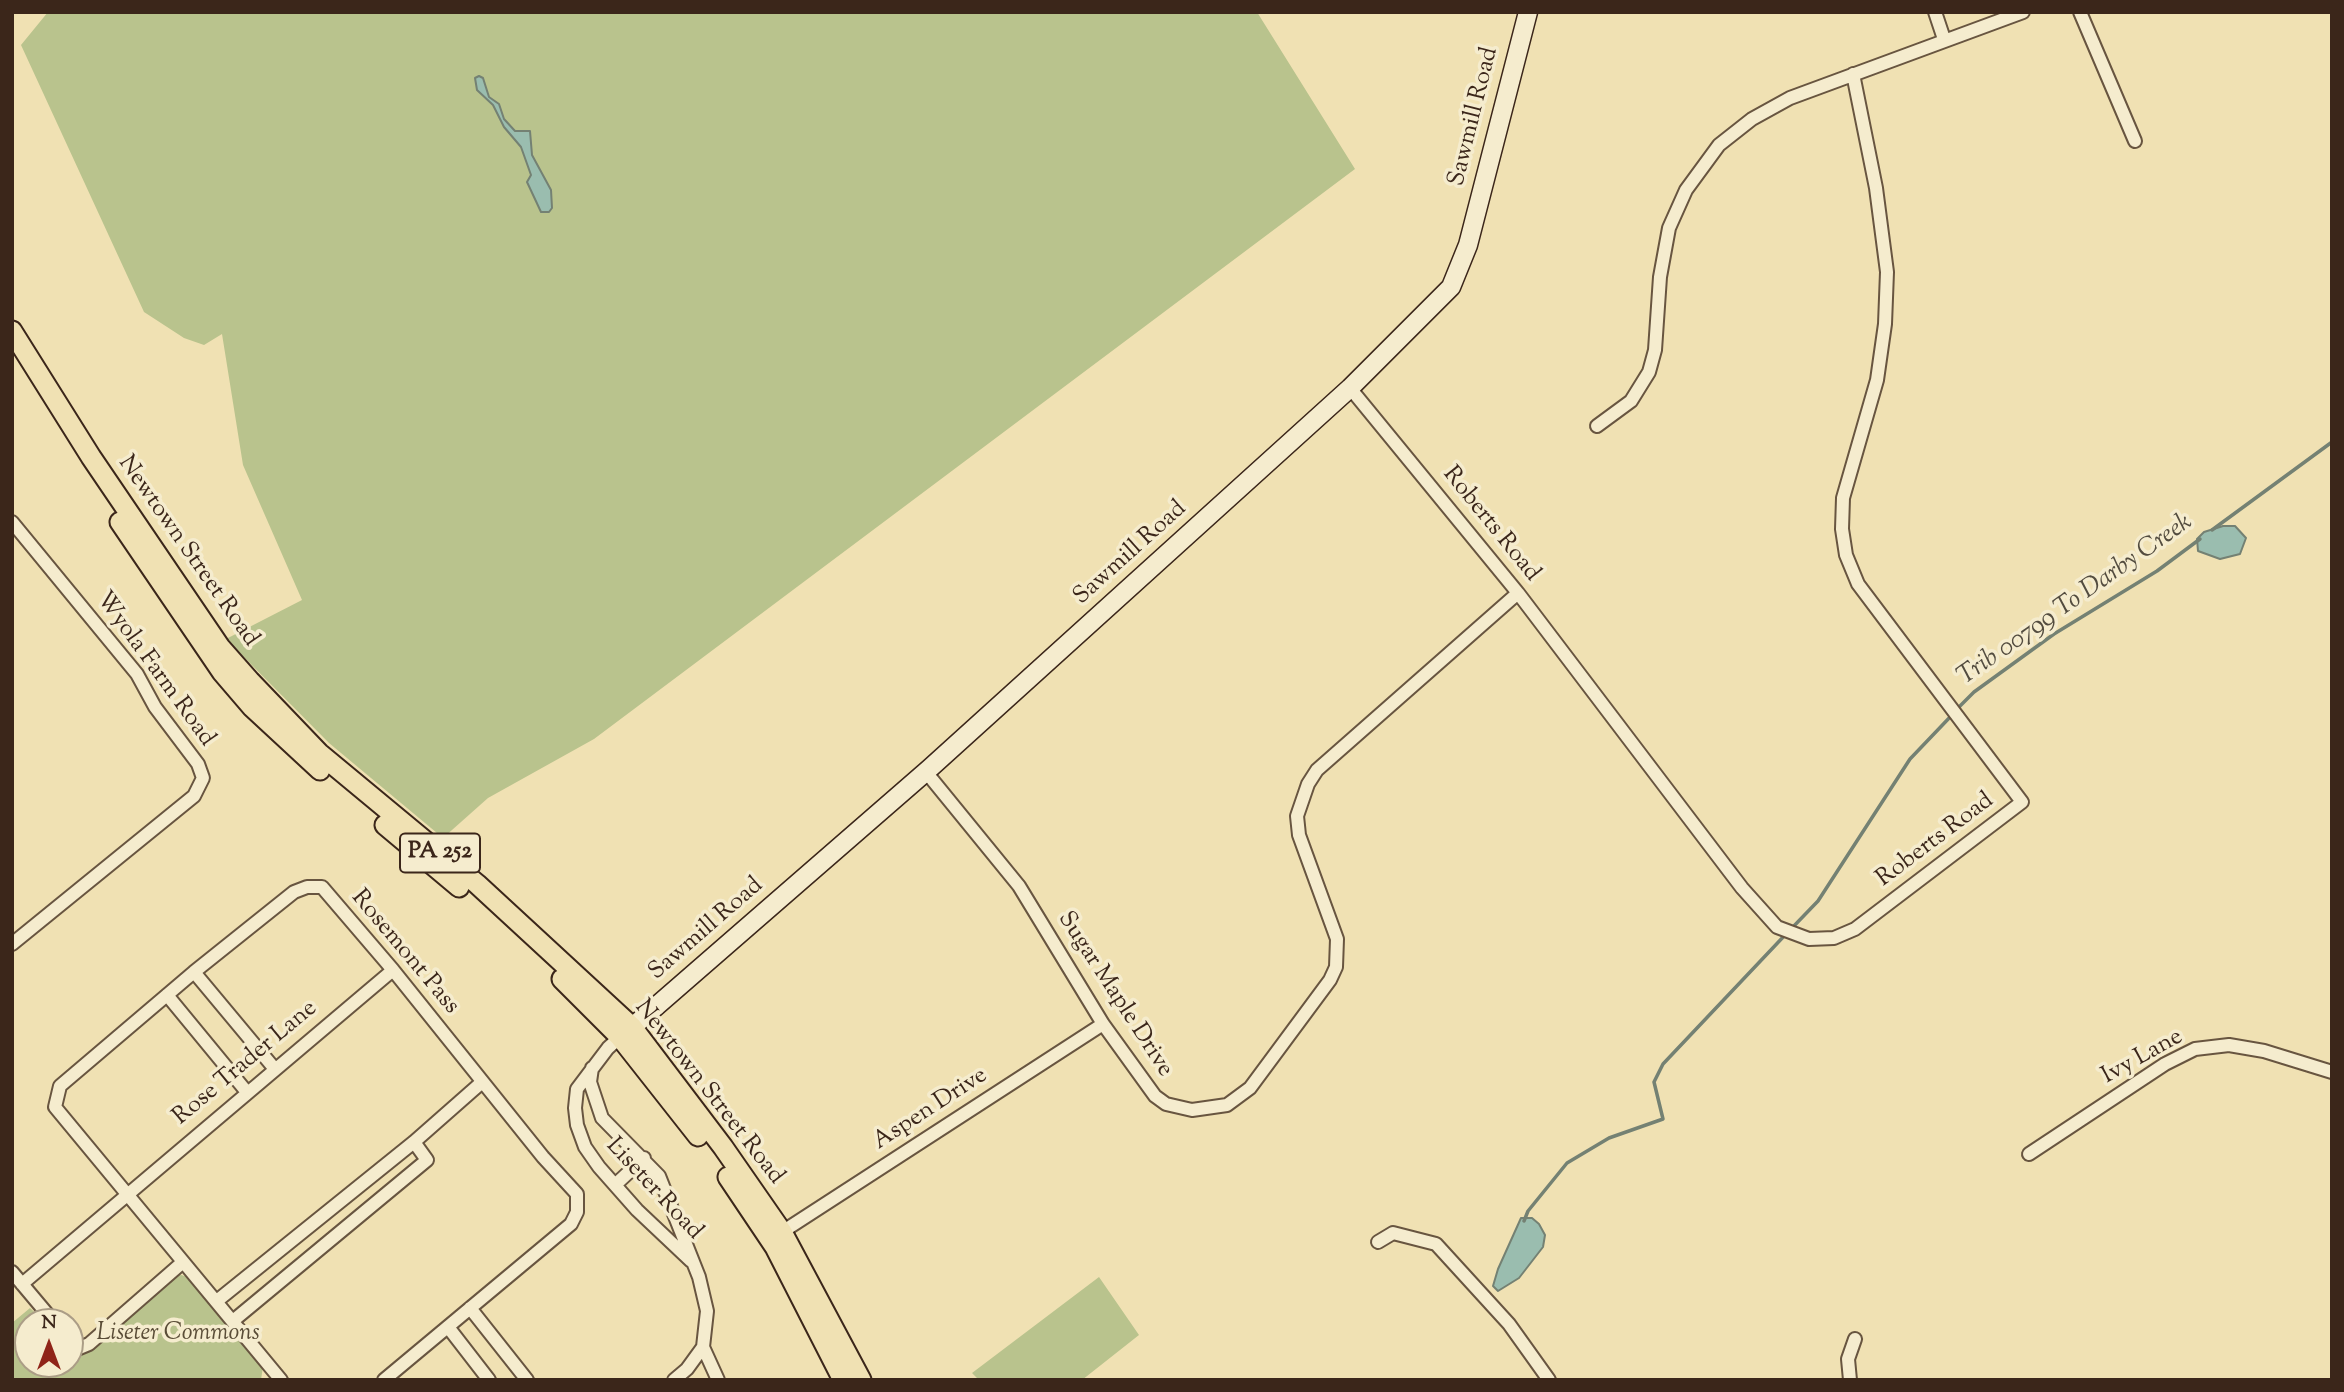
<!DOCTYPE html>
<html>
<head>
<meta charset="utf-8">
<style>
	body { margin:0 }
	#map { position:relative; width:2344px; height:1392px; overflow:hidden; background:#f0e1b3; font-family:"Sorts Mill Goudy",serif }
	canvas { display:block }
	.frame { position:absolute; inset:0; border:14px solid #3b261a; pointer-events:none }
	.north { position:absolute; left:14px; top:1308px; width:70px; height:70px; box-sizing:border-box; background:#f5ecce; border:2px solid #ab9d86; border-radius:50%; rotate:0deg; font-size:19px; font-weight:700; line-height:28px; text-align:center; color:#3b261a }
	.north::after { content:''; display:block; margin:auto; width:24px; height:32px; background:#8f2418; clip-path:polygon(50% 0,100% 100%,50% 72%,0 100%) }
</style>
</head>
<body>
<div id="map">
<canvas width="2344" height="1392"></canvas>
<div class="frame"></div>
<div class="north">N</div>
</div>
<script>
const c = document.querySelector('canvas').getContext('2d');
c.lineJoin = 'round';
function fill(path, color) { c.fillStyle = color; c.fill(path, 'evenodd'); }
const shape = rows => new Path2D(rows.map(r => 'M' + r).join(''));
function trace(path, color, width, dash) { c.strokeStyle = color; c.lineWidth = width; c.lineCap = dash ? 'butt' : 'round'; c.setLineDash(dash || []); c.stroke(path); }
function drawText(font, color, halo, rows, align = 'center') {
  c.font = font + ' "Sorts Mill Goudy",serif'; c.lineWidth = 7; c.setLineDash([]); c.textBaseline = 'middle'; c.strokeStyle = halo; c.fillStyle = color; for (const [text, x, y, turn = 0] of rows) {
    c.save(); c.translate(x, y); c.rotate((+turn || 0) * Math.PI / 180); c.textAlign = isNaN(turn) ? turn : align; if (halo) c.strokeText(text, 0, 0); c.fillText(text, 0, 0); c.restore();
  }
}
const green = shape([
	[48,12,1257,12,1355,169,594,739,488,798,443,838,329,743,226,639,302,600,243,465,222,334,204,345,184,338,144,312,21,45],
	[178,1274,191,1278,263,1366,261,1380,12,1380,12,1323,30,1308,45,1322,28,1322,28,1364,70,1364,70,1348,75,1356,118,1326],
	[1099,1277,1139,1335,1082,1380,979,1380,972,1373]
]);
const water = shape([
	[479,76,483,78,489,97,499,104,504,119,515,131,530,131,532,155,551,190,552,208,549,212,541,212,527,182,531,175,521,147,504,127,493,105,477,90,475,78,479,76],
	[2223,526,2235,526,2246,538,2240,554,2220,559,2198,551,2197,539,2204,532,2223,526],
	[1521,1218,1532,1218,1539,1224,1545,1235,1543,1247,1519,1278,1498,1291,1493,1286,1498,1269,1521,1218]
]);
const stream = shape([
	[2212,530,2332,442],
	[1957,709,1974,692,2054,634,2157,571,2200,539],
	[1791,929,1818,901,1910,759,1952,715],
	[1524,1221,1528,1211,1567,1163,1609,1138,1663,1119,1654,1082,1663,1064,1786,934]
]);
const street = shape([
	[1935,12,1944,39],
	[2080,12,2135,141],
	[1350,388,1518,593,1742,888,1777,927,1809,939,1834,938,1855,929,2022,802,1858,584,1846,555,1842,529,1843,498,1877,380,1885,324,1887,272,1876,188,1853,74],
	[1597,426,1631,401,1649,372,1655,350,1660,277,1669,228,1686,190,1719,145,1752,119,1790,98,2023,12],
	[12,522,137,674,155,707,198,764,203,778,194,796,12,944],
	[926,772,1019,886,1103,1024,1155,1096,1166,1104,1192,1110,1227,1105,1250,1088,1330,980,1336,967,1337,939,1299,835,1297,816,1308,784,1317,770,1518,593],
	[194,972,274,1068],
	[167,995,246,1091],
	[620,1037,608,1048,577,1089,575,1108,577,1125,585,1147,599,1167,637,1210,691,1261],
	[592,1068,590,1082,602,1118,659,1176,699,1277,707,1311,703,1347,687,1369,674,1380],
	[2029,1154,2165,1064,2195,1049,2229,1045,2264,1051,2332,1072],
	[615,1185,644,1158],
	[782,1232,1103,1024],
	[1378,1242,1393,1233,1436,1244,1509,1324,1549,1380],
	[12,1272,54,1322],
	[22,1284,393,970],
	[218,1300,414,1142,481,1083],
	[470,1308,527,1380],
	[234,1320,427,1160,414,1142],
	[448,1327,489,1380],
	[70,1341,77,1349,89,1344,183,1262],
	[703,1347,718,1380],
	[281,1380,55,1107,60,1086,194,972,294,892,307,887,322,887,393,970,543,1157,577,1194,577,1212,571,1224,384,1380],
	[1850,1380,1848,1359,1855,1339]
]);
const secondary = shape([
	[622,1036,929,769,1350,388,1451,287,1468,245,1528,12]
]);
const primary = shape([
	[12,331,91,457,220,647,250,681,319,753,477,884,632,1027,723,1147,782,1232,861,1380],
	[120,522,222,672,252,707,320,770],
	[385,825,459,887],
	[562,979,620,1037,698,1136],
	[728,1177,775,1247,843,1380]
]);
const shields = [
	[440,853,80]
];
const shieldNames = [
	["PA 252",440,853]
];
const streetNames = [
	["Sawmill Road",1475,117,-76],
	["Roberts Road",1490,525,51],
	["Newtown Street Road",187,552,55],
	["Sawmill Road",1131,554,-42],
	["Wyola Farm Road",154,670,54],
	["Roberts Road",1936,841,-37],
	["Sawmill Road",707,930,-41],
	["Rosemont Pass",404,953,50],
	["Sugar Maple Drive",1114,995,57],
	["Ivy Lane",2143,1058,-29],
	["Rose Trader Lane",246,1064,-40],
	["Newtown Street Road",708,1093,52],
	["Aspen Drive",931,1110,-33],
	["Liseter Road",653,1190,47]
];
const parkNames = [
	["Liseter Commons",178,1335]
];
const waterNames = [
	["Trib 00799 To Darby Creek",2076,601,-35]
];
fill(green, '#b9c38d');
fill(water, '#9abdaf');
trace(water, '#748173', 2);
trace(stream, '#748173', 3.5);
trace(street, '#685540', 16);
trace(secondary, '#3b261a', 21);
trace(primary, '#3b261a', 23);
trace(street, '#f5ecce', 12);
trace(secondary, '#f5ecce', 18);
trace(primary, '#f0e1b3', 19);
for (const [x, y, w] of shields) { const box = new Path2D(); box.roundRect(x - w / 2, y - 19.5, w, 39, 5); c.fillStyle = '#f5ecce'; c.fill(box); trace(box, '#3b261a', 2); }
drawText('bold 23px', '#3b261a', null, shieldNames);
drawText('24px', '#3b261a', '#f5ecce', streetNames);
drawText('italic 24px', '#5a4d37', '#f5ecce', parkNames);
drawText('italic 26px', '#534c3f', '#f5ecce', waterNames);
</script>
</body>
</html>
